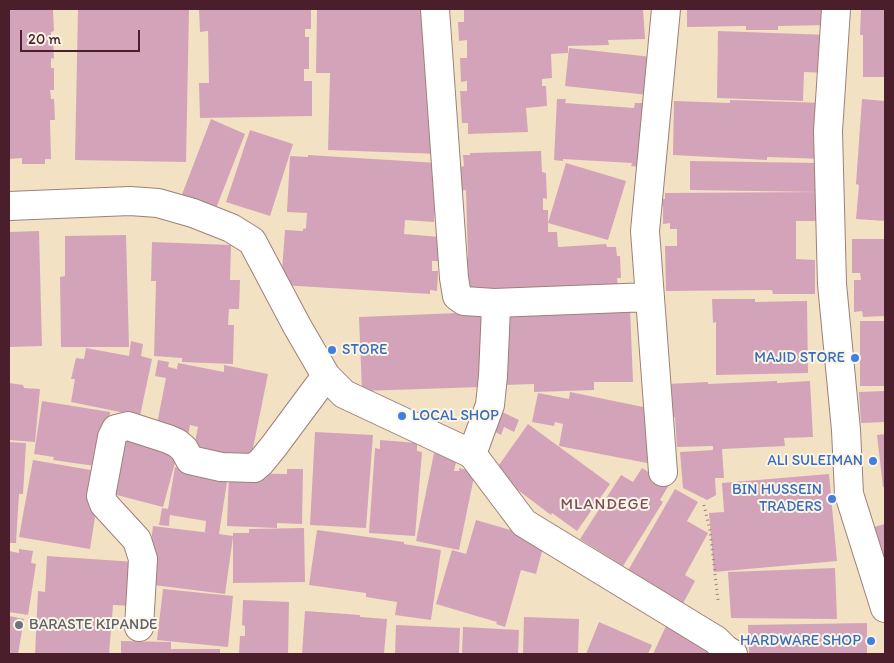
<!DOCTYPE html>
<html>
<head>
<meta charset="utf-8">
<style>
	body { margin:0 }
	#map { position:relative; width:894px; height:663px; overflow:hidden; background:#f3e1c4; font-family:Itim,sans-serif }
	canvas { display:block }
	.frame { position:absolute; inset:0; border:10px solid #4a1f2b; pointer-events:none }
	.scale { position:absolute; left:20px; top:30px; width:120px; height:22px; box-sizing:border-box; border:2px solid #4a1f2b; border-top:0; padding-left:6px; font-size:15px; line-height:18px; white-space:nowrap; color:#4a1f2b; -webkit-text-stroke:4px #fcf5e5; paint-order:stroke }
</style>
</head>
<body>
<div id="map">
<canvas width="894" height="663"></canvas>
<div class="frame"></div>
<div class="scale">20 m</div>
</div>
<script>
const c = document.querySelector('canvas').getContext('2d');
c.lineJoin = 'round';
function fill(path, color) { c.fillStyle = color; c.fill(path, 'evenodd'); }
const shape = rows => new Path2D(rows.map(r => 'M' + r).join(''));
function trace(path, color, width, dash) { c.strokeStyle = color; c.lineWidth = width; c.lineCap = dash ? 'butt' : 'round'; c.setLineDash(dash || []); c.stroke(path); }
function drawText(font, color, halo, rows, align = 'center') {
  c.font = font + ' Itim,sans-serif'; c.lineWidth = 4; c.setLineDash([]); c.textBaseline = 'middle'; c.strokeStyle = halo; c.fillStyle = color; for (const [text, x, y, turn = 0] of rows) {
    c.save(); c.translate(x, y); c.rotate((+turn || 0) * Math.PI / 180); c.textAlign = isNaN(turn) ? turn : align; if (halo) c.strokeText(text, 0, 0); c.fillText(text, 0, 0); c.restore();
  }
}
const building = shape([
	[9,9,50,9,50,10,53,10,54,31,51,32,51,39,53,39,54,59,51,58,51,68,54,68,54,90,50,90,51,99,54,99,55,120,50,120,51,159,45,159,45,164,22,164,22,158,9,159],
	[78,9,189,9,186,162,75,160],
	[199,9,311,9,311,29,305,29,305,37,309,37,309,69,304,69,304,81,312,81,312,116,200,118,199,83,209,83,208,31,200,32],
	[317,9,425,9,424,57,436,59,440,154,328,150,330,73,316,73],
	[464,9,643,9,645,39,608,40,609,45,568,46,568,53,551,54,552,78,542,79,542,86,546,86,547,106,526,108,528,132,468,134,468,123,462,123,460,91,467,91,467,81,461,82,460,58,467,58,467,40,459,41,458,22,464,22],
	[687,9,832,9,832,25,778,26,778,30,746,30,746,26,687,27],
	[861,9,885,9,885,77,863,77,863,35,860,35],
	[718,31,829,35,827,73,804,72,803,101,717,98],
	[569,48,652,57,648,95,565,86],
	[557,99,566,99,565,103,634,108,635,103,644,103,640,167,631,166,632,163,563,159,563,161,554,160],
	[862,99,885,101,885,221,856,219,859,185,856,184],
	[730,100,824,103,823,159,767,157,767,160,673,155,674,101,730,103],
	[211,119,245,134,215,211,181,197],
	[250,130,293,144,270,216,226,202],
	[541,151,542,172,546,173,547,199,543,198,543,210,548,210,548,232,557,232,558,247,606,244,607,247,616,247,617,256,620,256,621,278,617,278,618,287,468,293,465,258,468,258,466,190,460,191,459,167,464,166,463,155,470,155,470,153],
	[308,155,438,163,434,222,405,220,404,234,440,237,438,261,432,261,432,271,438,271,437,291,430,290,430,294,281,285,285,230,303,231,303,229,306,228,307,213,287,212,290,156,308,157],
	[690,161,821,163,820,192,690,190],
	[566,163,626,181,608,240,548,223],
	[821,192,821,221,796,221,796,259,815,260,815,294,773,294,772,290,666,291,665,246,677,246,677,229,670,229,670,223,663,224,663,206,661,206,660,199,665,199,665,193],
	[39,231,42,346,9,347,9,232],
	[126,235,129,347,61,347,60,277,65,276,65,236],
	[852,239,885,239,885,316,863,317,862,311,854,312,854,280,861,280,860,273,852,273],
	[152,242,231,245,230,280,240,280,239,309,229,309,228,325,234,325,233,364,182,362,182,358,154,356,156,281,151,281],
	[712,299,755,299,755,302,807,301,808,373,716,375,716,322,713,323],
	[630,308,633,382,594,382,594,390,534,392,534,384,504,385,502,312],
	[483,312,481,387,362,391,359,317],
	[860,321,885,321,885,386,860,386],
	[131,341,143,344,141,356,152,359,140,416,71,402,75,379,71,379,76,358,84,359,86,348,129,356],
	[158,360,169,362,168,367,177,369,178,363,224,372,224,365,268,374,250,463,193,452,198,427,190,425,188,436,156,429,166,378,155,376],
	[777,381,777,383,810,381,813,437,784,438,785,446,722,449,724,478,715,478,716,495,707,500,683,488,680,452,713,450,713,446,677,447,675,417,668,418,667,384,708,382,708,384],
	[9,383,23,385,24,388,40,389,35,442,9,440],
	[885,391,885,422,861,423,859,392],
	[570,392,653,409,652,436,647,463,559,446,563,424,555,422,554,426,532,422,538,393,569,399],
	[42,401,110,412,102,467,53,460,54,457,34,454],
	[500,411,519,420,514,432,504,427,501,435,492,430],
	[528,424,610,484,577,531,552,513,551,515,494,472],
	[315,432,373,435,366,528,310,525],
	[120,433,179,448,163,507,105,492],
	[885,434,885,487,883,487,877,435],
	[380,440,417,443,417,451,422,452,415,536,369,533,375,448,380,449],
	[9,442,26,443,23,494,19,494,16,543,9,543],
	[434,453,457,458,454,471,459,471,459,468,475,472,459,550,416,541],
	[33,460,102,472,90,549,19,537],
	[175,467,228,475,219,534,233,536,233,533,249,533,249,529,304,528,305,582,233,583,233,537,225,594,146,584,153,526,211,533,205,532,206,521,170,515,169,526,159,525,162,508,168,509],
	[642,468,669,485,660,500,663,502,623,566,580,539,621,475,633,482],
	[287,469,303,469,302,524,277,523,277,528,227,526,229,473,287,474],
	[829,474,837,561,714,572,709,513,724,512,722,483],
	[675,489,698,502,687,521,708,533,685,575,695,581,679,611,626,574],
	[476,520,545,540,536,574,521,570,505,627,496,624,497,622,436,604,452,550,466,554],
	[885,524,885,574,884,574,874,527],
	[317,530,404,542,404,544,441,550,431,620,395,615,397,602,366,597,366,593,309,585],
	[19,549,33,551,31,563,36,564,28,615,9,612,9,551,19,553],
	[47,556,136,562,134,606,113,605,109,654,35,654,38,591,45,592],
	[835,568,837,619,731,618,728,572],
	[163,589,233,596,228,647,157,640],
	[243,600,289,602,288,654,239,654,240,636,245,636,245,626,242,625],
	[305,611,360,615,360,617,387,619,384,654,302,654],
	[9,616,24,619,18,654,9,654],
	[524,617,579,619,578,654,523,654],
	[599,622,652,645,648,654,586,654],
	[867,623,867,654,749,654,748,625],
	[396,625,460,628,459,654,395,654],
	[666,626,718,649,715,654,653,654],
	[463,627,519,630,518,654,462,654],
	[121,641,171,642,171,649,220,649,220,654,121,654]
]);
const path = shape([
	[704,505,710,531,718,600]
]);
const minor = shape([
	[435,9,454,278,457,296,464,301,494,303,496,308,493,376,490,405,472,454],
	[836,9,828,131,832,284,846,430,849,494,885,608],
	[9,206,130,201,158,203,193,213,231,228,252,241,297,326,326,376,344,394,472,454,524,523,716,640,725,649,733,654],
	[494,303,650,297],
	[663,472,645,231,666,9],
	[139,627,143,559,137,540,104,504,101,496,112,437,116,429,128,426,168,439,177,443,184,449,190,460,221,467,254,468,261,462,274,446,326,376]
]);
const markers = [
	[332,350,5,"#3f7fe0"],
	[855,358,5,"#3f7fe0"],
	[402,416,5,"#3f7fe0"],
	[873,461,5,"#3f7fe0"],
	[832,499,5,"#3f7fe0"],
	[19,625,5,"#6b7280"],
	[871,641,5,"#3f7fe0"]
];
const shopNames = [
	["STORE",342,350,"left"],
	["MAJID STORE",845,358],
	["LOCAL SHOP",412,416,"left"],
	["ALI SULEIMAN",863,461],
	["BIN HUSSEIN",822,490],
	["TRADERS",822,507],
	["HARDWARE SHOP",861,641]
];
const worshipNames = [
	["BARASTE KIPANDE",29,625]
];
const neighbourhoodNames = [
	["MLANDEGE",605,505]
];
fill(building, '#d3a4b9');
trace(minor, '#9e8078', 30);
trace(path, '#9e8078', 3, [1, 4]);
trace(minor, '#fff', 28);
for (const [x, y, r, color] of markers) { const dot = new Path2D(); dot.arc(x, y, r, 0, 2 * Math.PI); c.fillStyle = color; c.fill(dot); trace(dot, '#fcf5e5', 2); }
drawText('15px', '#366cbe', '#fcf5e5', shopNames, 'right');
drawText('15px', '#5b616d', '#fcf5e5', worshipNames, 'left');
c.letterSpacing = '1px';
drawText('16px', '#7a4e5d', '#fcf5e5', neighbourhoodNames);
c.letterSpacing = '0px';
</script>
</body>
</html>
